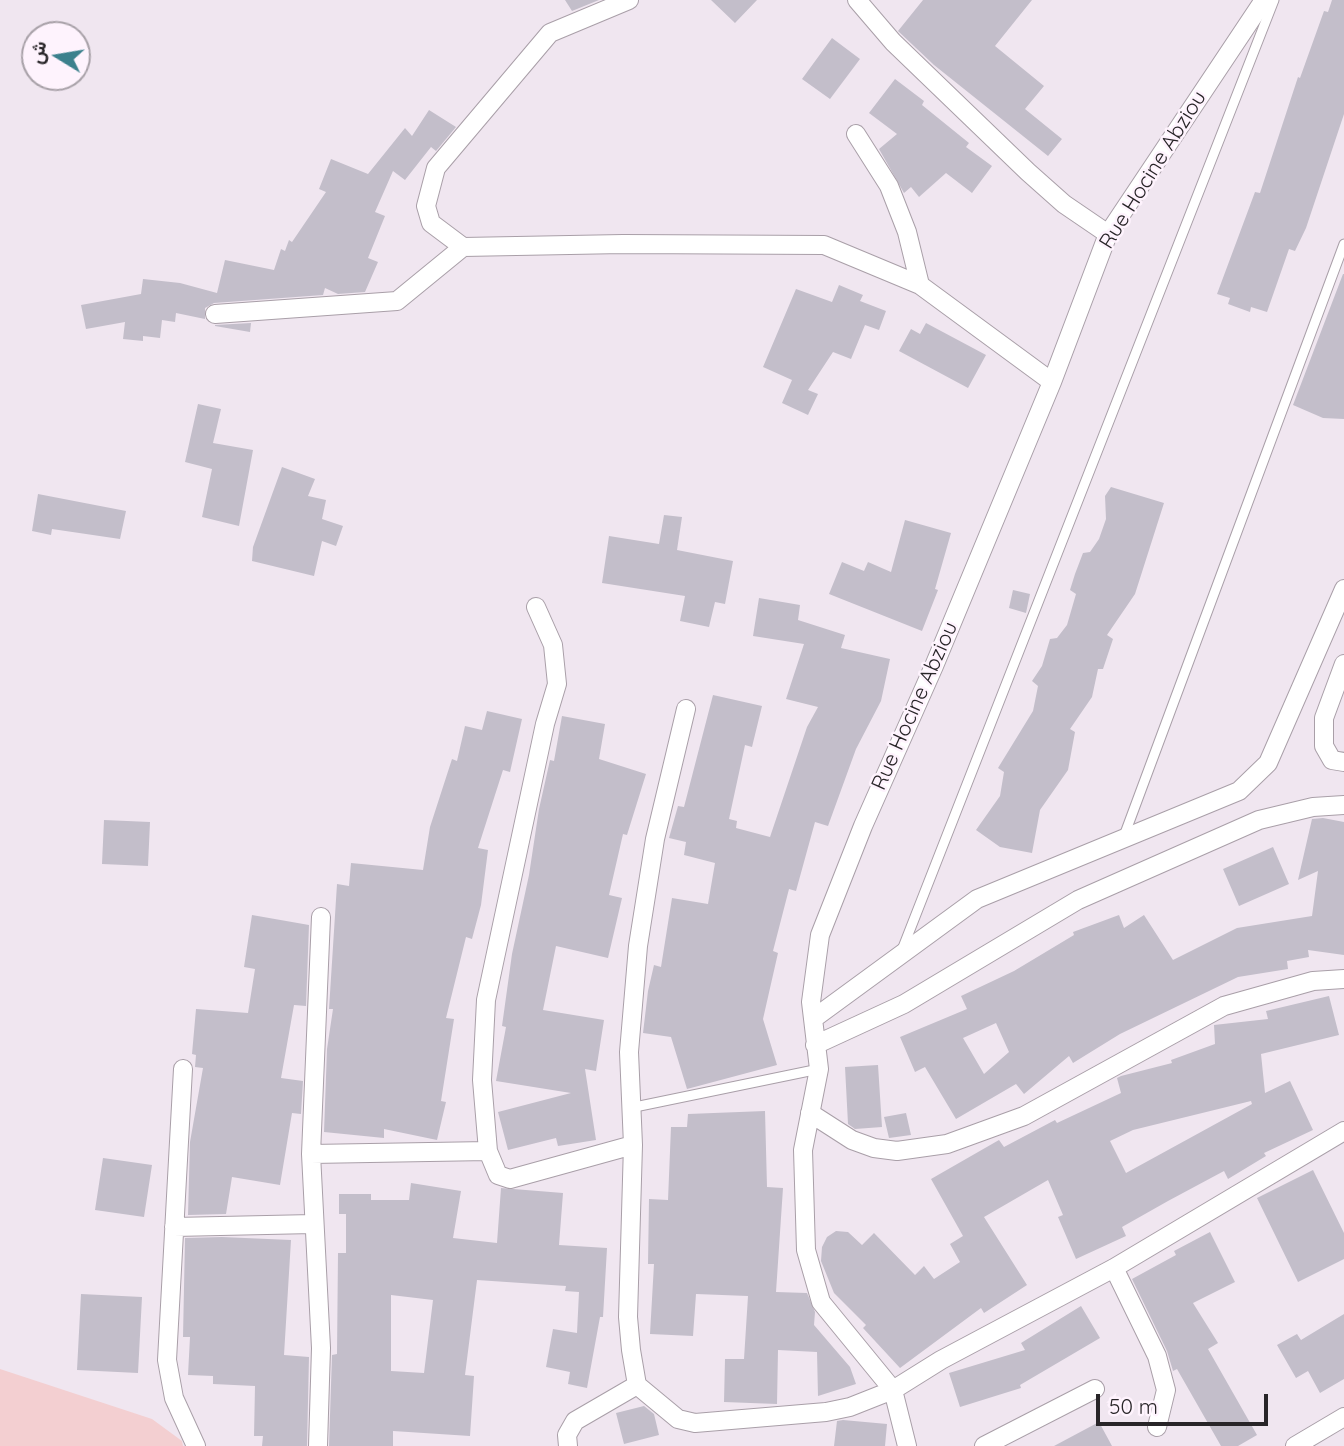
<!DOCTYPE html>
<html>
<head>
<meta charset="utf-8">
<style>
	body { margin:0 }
	#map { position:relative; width:1344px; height:1446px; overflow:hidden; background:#f0e6f0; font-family:Quicksand,Vazirmatn,sans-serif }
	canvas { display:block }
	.north { position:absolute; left:21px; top:21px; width:70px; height:70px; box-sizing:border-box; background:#fef3fd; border:2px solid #a8a1a8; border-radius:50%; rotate:281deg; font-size:19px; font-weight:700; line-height:28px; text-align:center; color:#282528 }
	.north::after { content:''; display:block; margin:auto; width:24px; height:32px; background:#3b808c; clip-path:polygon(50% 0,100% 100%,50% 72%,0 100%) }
	.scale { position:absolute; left:1096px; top:1394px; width:172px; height:32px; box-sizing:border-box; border:4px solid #282528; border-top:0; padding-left:9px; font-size:21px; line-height:24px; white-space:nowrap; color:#282528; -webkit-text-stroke:5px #fef3fd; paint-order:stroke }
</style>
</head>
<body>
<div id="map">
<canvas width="1344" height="1446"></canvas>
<div class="north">ش</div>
<div class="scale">50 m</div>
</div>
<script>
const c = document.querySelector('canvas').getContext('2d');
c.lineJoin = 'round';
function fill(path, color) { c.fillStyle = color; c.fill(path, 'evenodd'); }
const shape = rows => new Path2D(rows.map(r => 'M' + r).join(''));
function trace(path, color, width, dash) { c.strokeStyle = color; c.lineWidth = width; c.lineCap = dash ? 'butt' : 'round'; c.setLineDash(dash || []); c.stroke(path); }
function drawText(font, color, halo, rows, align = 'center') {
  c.font = font + ' Quicksand,sans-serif'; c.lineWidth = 5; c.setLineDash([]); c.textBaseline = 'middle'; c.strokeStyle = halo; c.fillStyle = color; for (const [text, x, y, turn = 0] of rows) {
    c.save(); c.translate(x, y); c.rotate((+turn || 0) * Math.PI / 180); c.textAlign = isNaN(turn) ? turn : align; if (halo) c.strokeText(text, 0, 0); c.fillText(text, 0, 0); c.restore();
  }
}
const green = shape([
	[0,1369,152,1419,182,1441,183,1446,0,1446]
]);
const building = shape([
	[565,0,599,0,572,11],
	[711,0,757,0,735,23],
	[923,0,1032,0,995,46,1044,86,1025,109,1062,139,1048,156,934,65,898,31],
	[1332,0,1344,0,1344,114,1306,228,1295,251,1289,249,1267,312,1251,307,1250,312,1228,304,1230,298,1217,294,1255,192,1260,193,1298,77,1300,78,1324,11,1328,12],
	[832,38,860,59,830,99,802,79],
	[895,79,924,101,922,105,969,143,966,147,992,166,972,193,946,173,919,197,911,187,904,193,879,149,897,134,869,113],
	[429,110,456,127,436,151,431,147,405,180,393,171,375,212,385,216,368,258,378,262,365,292,338,294,325,288,323,295,214,303,205,308,205,319,176,313,175,322,162,320,160,338,143,336,143,341,123,339,125,322,86,329,81,305,141,294,143,279,180,283,217,293,225,260,274,270,281,249,285,251,289,240,292,242,326,192,319,189,331,159,368,174,405,128,412,136],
	[1343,274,1344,274,1344,419,1323,418,1293,405],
	[839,285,863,295,860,301,886,311,879,330,865,325,851,359,833,352,808,390,818,394,808,415,782,403,792,380,763,367,796,289,832,302],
	[251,323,250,332,215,326,215,325],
	[926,323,986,355,968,388,899,351,911,329,920,334],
	[198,404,221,409,213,443,253,450,239,526,202,517,212,469,185,462],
	[282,467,315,479,308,496,326,500,322,519,343,526,336,546,322,541,314,576,252,561,253,547],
	[1111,487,1164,503,1135,594,1107,635,1113,639,1103,669,1098,669,1092,697,1070,729,1075,732,1068,770,1040,810,1032,853,1000,847,976,830,1000,796,1004,772,998,768,1033,711,1038,686,1032,681,1042,666,1050,639,1057,638,1067,625,1076,594,1070,590,1075,574,1083,553,1090,552,1099,539,1106,519,1105,496],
	[38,494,126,511,120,539,52,529,51,535,32,531],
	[664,515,682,517,677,550,733,561,725,604,715,602,709,627,680,621,685,596,602,583,609,536,659,544],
	[905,520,951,533,935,589,938,590,922,631,829,594,842,562,864,571,868,562,891,572],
	[1013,590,1030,594,1026,613,1009,608],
	[759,598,800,605,798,620,845,635,841,648,890,659,881,701,856,749,828,826,815,822,796,891,789,889,773,951,778,953,763,1019,777,1065,687,1089,671,1037,643,1033,648,991,654,965,661,967,672,898,708,904,715,863,684,855,686,842,669,838,678,806,684,807,713,695,762,706,752,747,745,745,729,819,737,821,736,828,770,837,807,727,818,707,786,699,804,644,753,636],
	[487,711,522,719,510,772,503,770,478,848,488,850,481,905,472,939,466,937,446,1018,454,1019,441,1101,446,1102,437,1140,384,1129,384,1138,324,1132,327,1049,333,1009,329,1009,337,884,349,886,351,863,423,870,430,827,452,759,457,761,465,726,482,730],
	[562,716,605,724,599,759,646,774,627,835,623,834,609,895,622,898,608,958,556,946,543,1010,604,1020,596,1071,585,1069,596,1140,558,1146,556,1138,508,1150,498,1112,571,1093,496,1081,506,1027,502,1026,512,954,529,875,539,809,550,760,554,761],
	[1323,818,1344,822,1344,955,1308,950,1309,957,1287,961,1288,969,1238,977,1120,1034,1073,1063,1069,1056,1024,1094,1016,1084,956,1119,925,1067,915,1072,900,1037,967,1009,961,996,1014,971,1074,935,1073,932,1119,915,1124,928,1144,915,1173,960,1237,928,1312,916,1318,871,1298,880,1312,819],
	[996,1023,1009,1052,984,1074,963,1038],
	[104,820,150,822,148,866,102,864],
	[1273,847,1289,884,1239,906,1223,869],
	[252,915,309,925,306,1006,294,1005,281,1078,303,1081,301,1114,292,1113,280,1185,232,1177,226,1214,188,1215,190,1142,203,1068,195,1067,196,1055,192,1054,196,1009,248,1013,255,969,244,967],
	[1329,996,1339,1035,1261,1054,1265,1093,1290,1081,1313,1130,1264,1153,1266,1156,1228,1179,1224,1171,1168,1201,1122,1227,1126,1236,1076,1259,1058,1217,1063,1215,1048,1180,984,1217,1027,1285,984,1313,981,1308,900,1368,863,1328,866,1325,834,1293,821,1261,822,1247,827,1237,836,1231,848,1232,862,1245,874,1233,915,1275,924,1266,934,1279,960,1262,950,1244,963,1236,931,1179,999,1140,1004,1147,1055,1120,1057,1123,1121,1093,1117,1078,1121,1076,1172,1063,1171,1060,1215,1044,1214,1025,1268,1019,1266,1011],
	[1251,1101,1252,1104,1126,1173,1110,1141,1133,1130],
	[878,1065,882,1127,855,1129,848,1124,845,1067],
	[765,1111,767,1187,783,1188,776,1292,807,1293,815,1312,814,1325,850,1367,856,1384,818,1396,817,1352,778,1350,777,1404,724,1402,725,1359,744,1359,748,1296,696,1294,693,1336,650,1334,654,1264,648,1264,649,1199,668,1200,671,1127,687,1127,688,1114],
	[906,1113,911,1135,889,1138,884,1117],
	[103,1158,152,1165,144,1217,95,1210],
	[1313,1170,1344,1233,1344,1259,1298,1282,1257,1198],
	[411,1183,461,1191,453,1238,497,1243,501,1188,563,1193,559,1245,607,1248,603,1317,600,1317,587,1388,568,1384,570,1372,546,1367,553,1329,577,1333,579,1292,565,1291,566,1286,477,1280,465,1375,474,1376,470,1436,393,1431,393,1446,329,1446,332,1355,337,1354,338,1253,346,1253,346,1214,339,1214,339,1194,371,1194,371,1200,409,1200],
	[391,1295,433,1300,424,1373,391,1371],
	[1210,1232,1235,1282,1193,1303,1218,1343,1208,1349,1257,1435,1238,1446,1221,1446,1177,1369,1173,1371,1167,1351,1132,1279,1176,1255,1174,1251],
	[222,1237,291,1240,284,1355,309,1357,307,1446,262,1446,263,1436,254,1436,255,1386,213,1384,213,1376,188,1375,190,1337,183,1337,185,1238],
	[81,1294,142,1297,138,1373,77,1370],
	[1081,1306,1100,1338,1020,1385,1021,1388,960,1407,949,1373,1025,1350,1021,1343],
	[1344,1314,1344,1379,1320,1393,1308,1371,1296,1378,1277,1345,1297,1334,1301,1340],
	[644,1406,654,1414,659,1435,624,1444,616,1413],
	[843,1420,887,1424,885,1446,834,1446,837,1421],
	[1099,1422,1112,1446,1054,1446]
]);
const service = shape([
	[1124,836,1344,244],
	[902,950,1274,0],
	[630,1108,819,1069]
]);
const minor = shape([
	[857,0,893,42,1028,172,1064,204,1108,234],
	[856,134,889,186,907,232,920,285],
	[463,247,431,223,426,206,436,168,550,33,629,0],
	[215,314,397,301,463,247,623,244,824,245,920,285,1052,382],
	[536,607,553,645,557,684,545,724,486,1000,482,1080,488,1151,498,1175,510,1179,633,1145],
	[1344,664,1324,718,1324,746,1332,760,1344,762],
	[686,709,655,839,638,946,629,1052,633,1145,628,1317,631,1350,637,1385,678,1419,695,1423,826,1412,850,1407,893,1390,941,1360,1114,1268,1344,1131],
	[813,1019,977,899,1239,791,1268,763,1344,589],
	[815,1045,904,1004,1078,900,1259,820,1313,807,1344,805],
	[183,1069,167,1360,174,1398,196,1446],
	[810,1113,852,1140,874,1148,897,1151,947,1144,1024,1116,1224,1006,1313,981,1344,979],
	[311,1154,488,1151],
	[174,1227,313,1224],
	[1114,1268,1157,1356,1166,1390,1157,1427],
	[318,1446,321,1348,311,1154,321,917],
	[568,1446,567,1435,575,1421,637,1385],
	[907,1446,893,1390,821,1302,806,1250,803,1150,819,1069,811,1002,820,935,863,826,934,666,1052,382,1108,234,1264,0],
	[984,1446,1095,1389],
	[1295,1446,1344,1417]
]);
const streetNames = [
	["Rue Hocine Abziou",1153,170,-58],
	["Rue Hocine Abziou",915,706,-66]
];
fill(green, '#f3cfd1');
fill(building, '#c3beca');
trace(service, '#a99fa8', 11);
trace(minor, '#a99fa8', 20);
trace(service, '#fff', 9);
trace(minor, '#fff', 18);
drawText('21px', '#282528', '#fef3fd', streetNames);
</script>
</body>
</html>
